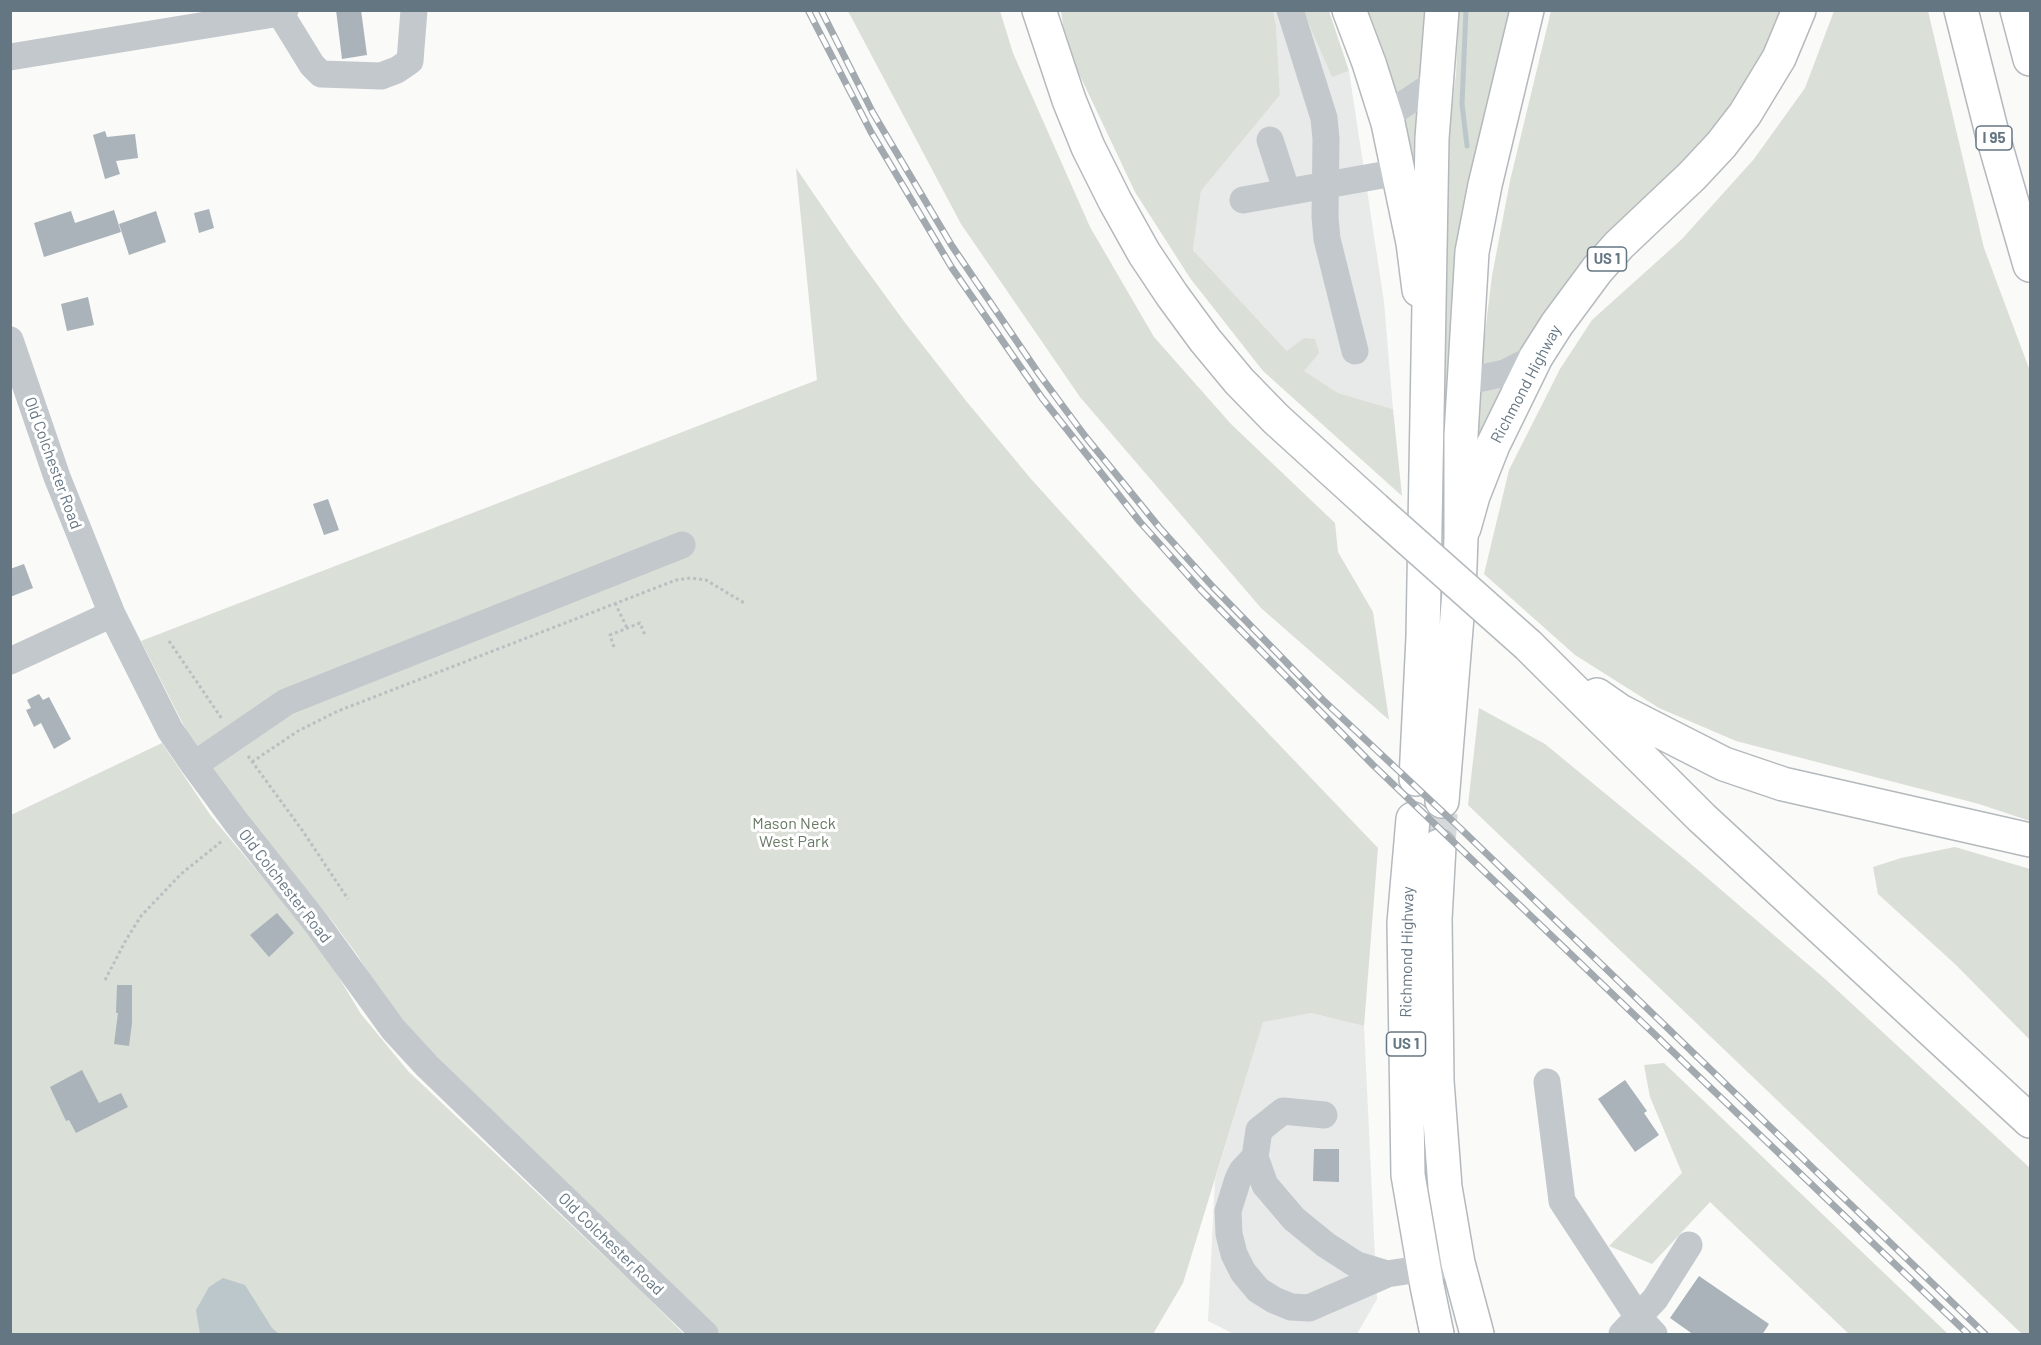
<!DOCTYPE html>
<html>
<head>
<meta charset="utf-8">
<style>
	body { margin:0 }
	#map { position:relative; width:2041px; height:1345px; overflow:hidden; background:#fafaf8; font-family:Barlow,sans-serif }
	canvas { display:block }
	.frame { position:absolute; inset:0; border:12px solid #657683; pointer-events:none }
</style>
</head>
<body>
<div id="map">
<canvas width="2041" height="1345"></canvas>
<div class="frame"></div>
</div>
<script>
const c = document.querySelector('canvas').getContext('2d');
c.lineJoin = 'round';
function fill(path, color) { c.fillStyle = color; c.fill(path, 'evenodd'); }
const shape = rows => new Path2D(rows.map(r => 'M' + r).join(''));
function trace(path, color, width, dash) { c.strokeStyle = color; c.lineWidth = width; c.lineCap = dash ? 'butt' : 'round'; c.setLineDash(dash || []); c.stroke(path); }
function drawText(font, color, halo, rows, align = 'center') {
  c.font = font + ' Barlow,sans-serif'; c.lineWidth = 6; c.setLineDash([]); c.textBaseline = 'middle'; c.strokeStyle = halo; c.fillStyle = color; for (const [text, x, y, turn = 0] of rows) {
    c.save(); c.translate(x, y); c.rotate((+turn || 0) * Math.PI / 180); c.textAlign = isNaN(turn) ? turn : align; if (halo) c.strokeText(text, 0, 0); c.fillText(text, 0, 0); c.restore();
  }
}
const built = shape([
	[1273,11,1303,11,1332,76,1349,71,1384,302,1393,409,1338,393,1303,371,1304,338,1288,352,1193,250,1201,191,1280,95,1276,26],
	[1311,1013,1364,1026,1377,1299,1357,1334,1234,1334,1208,1321,1215,1180,1263,1021]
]);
const green = shape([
	[848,11,1000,11,1013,53,1090,227,1154,337,1231,424,1335,523,1338,552,1373,612,1389,720,1261,608,1080,397,961,224],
	[1061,11,1273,11,1276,26,1280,95,1201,191,1193,250,1287,351,1304,338,1315,339,1319,353,1304,371,1338,393,1393,409,1402,496,1263,371,1190,278,1135,192,1066,46],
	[1303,11,1329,11,1349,71,1332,77],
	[1362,11,1425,11,1421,61,1420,242],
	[1459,11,1514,11,1449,616,1435,664,1447,145,1456,74],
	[1551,11,1787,11,1743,100,1667,180,1471,475,1474,422,1492,276,1510,181],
	[1834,11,1928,11,1984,248,2030,371,2030,821,1979,804,1736,741,1659,708,1575,655,1484,574,1509,470,1560,369,1592,320,1682,239,1754,159,1805,88],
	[796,168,852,250,906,324,967,402,1031,479,1138,597,1378,848,1364,1026,1311,1013,1263,1022,1183,1283,1153,1334,720,1334,591,1207,456,1082,387,1003,358,956,330,918,249,823,188,734,141,641,817,380],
	[1479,708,1545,744,1691,864,1825,979,2030,1168,2030,1334,2022,1334,1468,805],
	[162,743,211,816,301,923,335,971,361,1014,408,1071,639,1289,684,1334,11,1334,11,815],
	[1955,847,2030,869,2030,1040,1956,965,1878,894,1873,867,1901,858],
	[1664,1063,1948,1334,1849,1334,1710,1202,1652,1264,1609,1246,1682,1173,1650,1097,1644,1065]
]);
const water = shape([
	[223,1278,245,1285,272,1328,279,1334,200,1334,196,1310,209,1287]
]);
const stream = shape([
	[1466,10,1462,104,1467,146]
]);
const building = shape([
	[336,10,361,10,367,55,342,59],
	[105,131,107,137,135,134,138,158,116,161,120,174,105,179,93,135],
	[209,209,214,228,199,233,194,213],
	[114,210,121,232,44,257,34,223,71,211,75,223],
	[156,211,166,242,129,255,119,224],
	[88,297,94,325,67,331,61,304],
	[328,499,339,530,324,535,313,504],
	[24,564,33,588,10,597,10,569],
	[39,694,43,700,49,697,71,739,54,749,41,723,34,727,26,710,31,708,27,700],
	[277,913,294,933,269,957,250,935],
	[117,985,132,985,132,1023,129,1046,114,1044,118,1013,116,1013],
	[82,1070,99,1103,121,1093,128,1107,76,1133,69,1120,66,1121,50,1087],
	[1625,1080,1647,1111,1644,1113,1659,1135,1635,1152,1598,1099],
	[1314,1149,1339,1149,1339,1182,1313,1181],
	[1699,1276,1769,1324,1762,1335,1694,1335,1670,1318]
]);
const highwayTunnel = shape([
	[1439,846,1442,801]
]);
const path = shape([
	[615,603,627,628],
	[169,641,222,719],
	[614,647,610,635,640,623,645,635],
	[248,756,302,830,348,899],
	[252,762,298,731,338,711,676,580,691,578,706,580,746,604],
	[105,980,126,940,141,916,181,874,222,841]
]);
const minor = shape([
	[1290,10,1324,118,1326,139,1325,217,1327,239,1355,351],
	[280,13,312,65,321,74,381,76,397,70,410,61,414,10],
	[10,57,280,13,285,10],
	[1386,116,1437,82],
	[1270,140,1287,192],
	[1243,200,1399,172],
	[10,340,57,477,112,614,170,730,194,765,236,822,317,924,393,1029,427,1066,705,1334],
	[1463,382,1505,373,1536,357],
	[10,661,112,614],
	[194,765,286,702,682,545],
	[1547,1082,1562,1201,1638,1317,1654,1334],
	[1324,1115,1283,1111,1259,1130,1255,1157,1265,1185,1294,1219,1326,1245,1357,1265,1387,1274],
	[1255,1157,1242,1171,1238,1179,1228,1211,1229,1234,1234,1254,1243,1272,1258,1290,1274,1300,1291,1307,1309,1308,1387,1274,1445,1265],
	[1622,1334,1655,1299,1689,1245]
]);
const major = shape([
	[1349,10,1369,63,1388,123,1413,243,1419,290],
	[1464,528,1473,496,1493,445,1536,357,1557,324,1597,270,1619,245,1692,176,1721,145,1745,114,1779,58,1799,10]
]);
const highway = shape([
	[1039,10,1069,100,1088,147,1115,201,1144,253,1172,295,1205,340,1239,381,1276,419,1375,509],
	[1961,10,1993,137,2030,265],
	[2017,10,2030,59],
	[1528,645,1702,818,2030,1121],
	[1597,695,1620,711,1724,764,1783,784,2030,840],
	[1416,779,1423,637,1432,138,1442,10],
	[1442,801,1459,592,1461,538,1461,435,1472,252,1485,185,1527,10],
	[1413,819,1404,923,1408,1175,1427,1286,1437,1334],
	[1439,846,1435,919,1437,1081,1445,1187,1458,1263,1477,1334]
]);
const rail = shape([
	[808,10,871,132,952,268,1042,398,1140,522,1201,590,1373,765,1968,1334],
	[821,10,873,113,952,246,1039,374,1085,436,1159,527,1213,587,1323,700,1461,829,1985,1334]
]);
const highwayBridge = shape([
	[1375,509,1528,645]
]);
const shields = [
	[1994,138,36],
	[1607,259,39],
	[1406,1044,39]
];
const shieldNames = [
	["I 95",1994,138],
	["US 1",1607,259],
	["US 1",1406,1044]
];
const streetNames = [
	["Richmond Highway",1526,384,-62],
	["Old Colchester Road",53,463,70],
	["Old Colchester Road",285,886,52],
	["Richmond Highway",1407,952,-89],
	["Old Colchester Road",611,1244,44]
];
const parkNames = [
	["Mason Neck",794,824],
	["West Park",794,842]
];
fill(built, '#e8e9e9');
fill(green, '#dadfd7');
fill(water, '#bbc7cb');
trace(stream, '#bbc7cb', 5);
fill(building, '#aab3b9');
trace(highwayTunnel, '#d5d9db', 33, [33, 16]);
trace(major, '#b5babe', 36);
trace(highway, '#b4b9bd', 36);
trace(path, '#bbbfc2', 3, [3, 3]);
trace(minor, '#c3c8cc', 27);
trace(major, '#fff', 33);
trace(highway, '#fff', 33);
trace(rail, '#a2aab0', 7);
trace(rail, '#fff', 4.5, [14]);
trace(highwayBridge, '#b4b9bd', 36, []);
trace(highwayBridge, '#fff', 33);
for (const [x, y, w] of shields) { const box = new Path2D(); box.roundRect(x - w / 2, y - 12, w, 24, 4.5); c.fillStyle = '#fff'; c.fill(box); trace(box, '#657683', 1.5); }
drawText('bold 15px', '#657683', null, shieldNames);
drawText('16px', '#657683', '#fff', streetNames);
drawText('16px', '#687a64', '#fff', parkNames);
</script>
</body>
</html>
